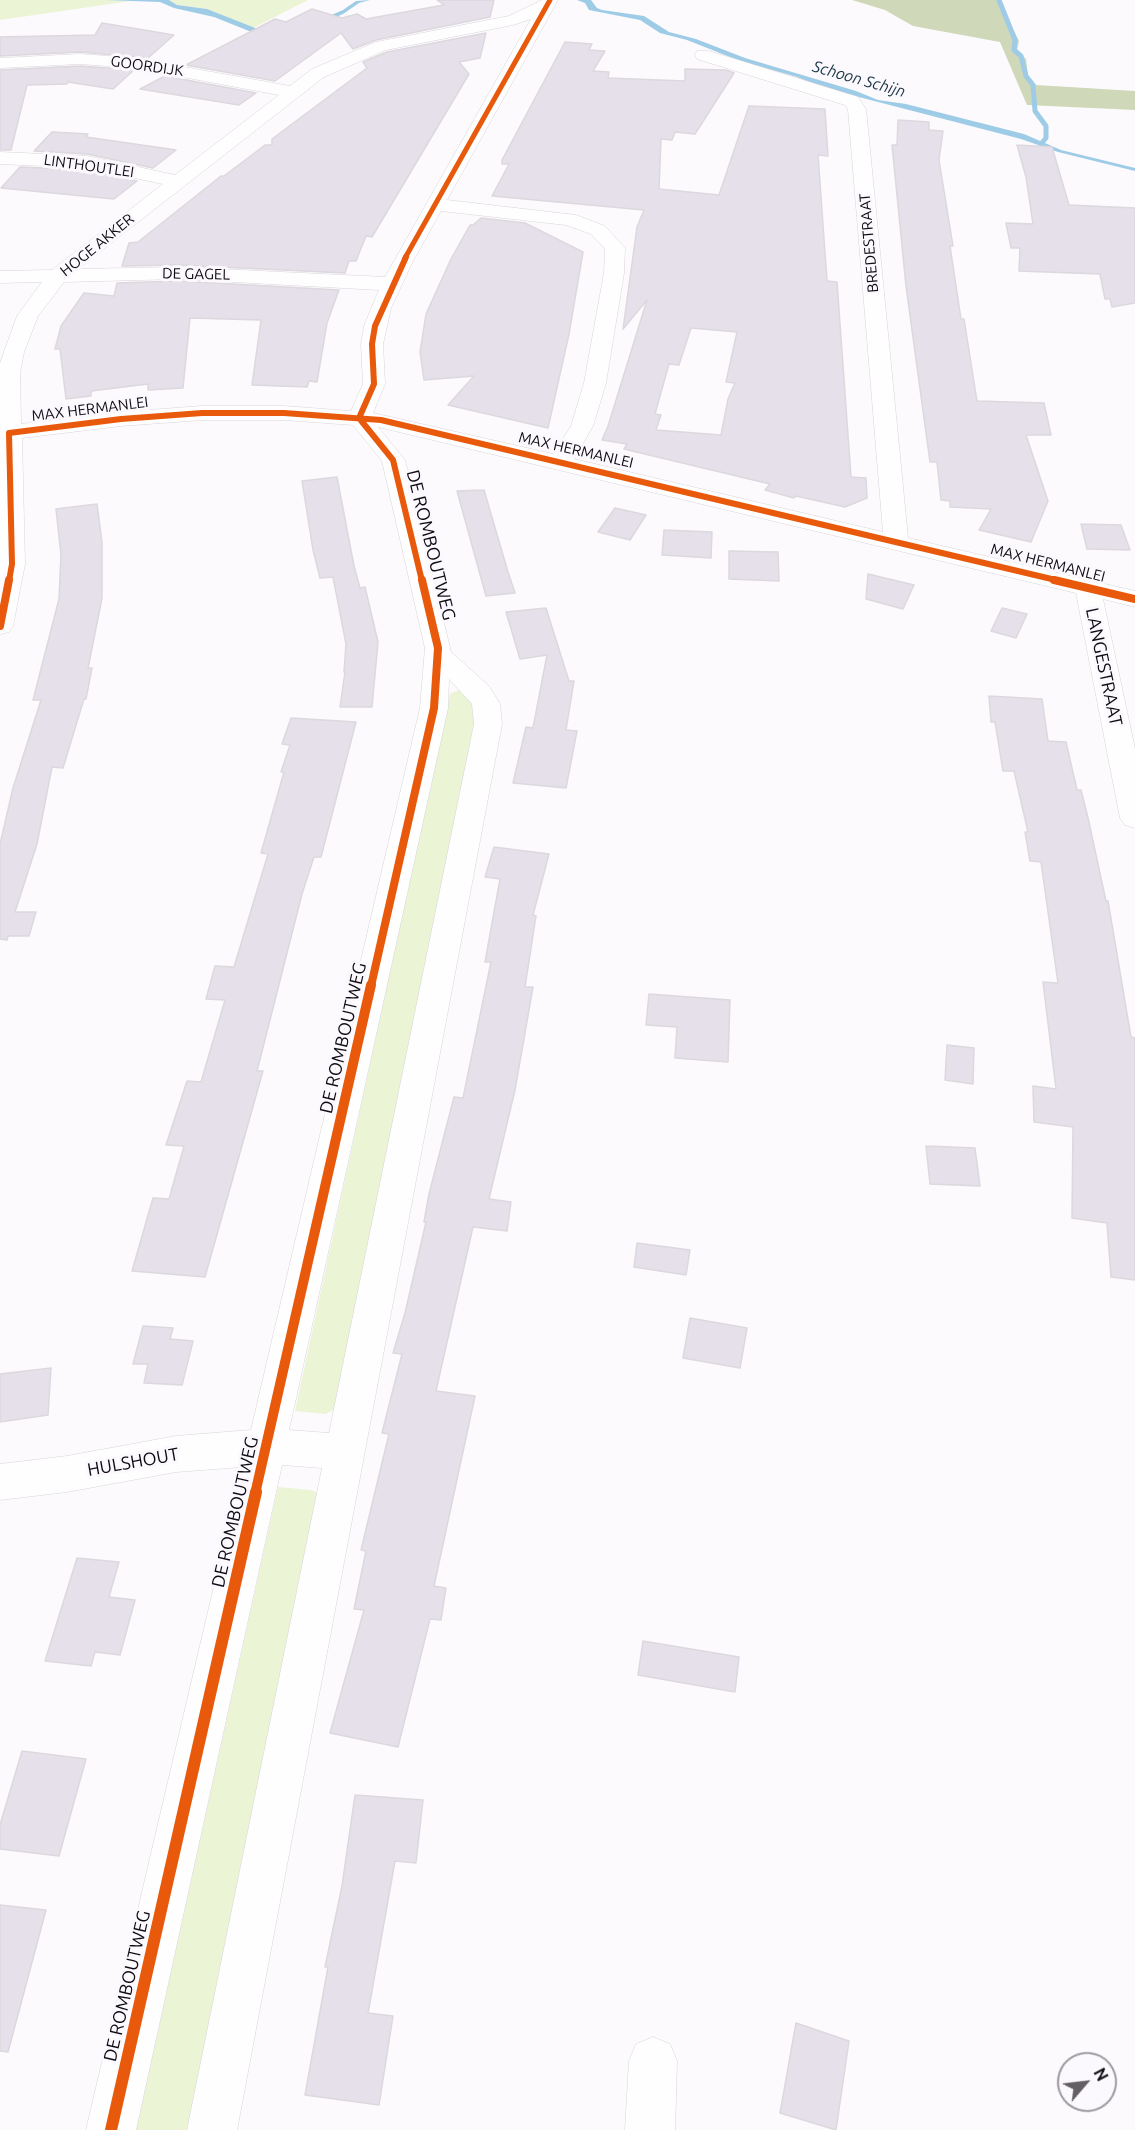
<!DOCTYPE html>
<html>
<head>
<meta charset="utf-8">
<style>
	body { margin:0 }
	#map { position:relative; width:1135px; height:2130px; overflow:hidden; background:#fcfafd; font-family:Ubuntu,sans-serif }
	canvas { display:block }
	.north { position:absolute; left:1057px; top:2052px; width:60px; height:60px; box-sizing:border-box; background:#fcf9fe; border:2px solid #9e9aa0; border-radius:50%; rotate:62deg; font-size:16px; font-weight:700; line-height:24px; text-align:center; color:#100b13 }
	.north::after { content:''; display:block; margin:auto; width:21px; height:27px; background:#635f65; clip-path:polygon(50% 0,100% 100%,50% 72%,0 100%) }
</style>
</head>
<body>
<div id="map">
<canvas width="1135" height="2130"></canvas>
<div class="north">N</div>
</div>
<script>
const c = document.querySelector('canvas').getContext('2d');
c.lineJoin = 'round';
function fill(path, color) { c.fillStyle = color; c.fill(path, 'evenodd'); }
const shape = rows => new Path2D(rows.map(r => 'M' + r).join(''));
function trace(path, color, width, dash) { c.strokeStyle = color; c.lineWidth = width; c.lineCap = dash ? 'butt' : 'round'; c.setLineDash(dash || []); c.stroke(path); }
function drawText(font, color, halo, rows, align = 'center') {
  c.font = font + ' Ubuntu,sans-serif'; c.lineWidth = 6; c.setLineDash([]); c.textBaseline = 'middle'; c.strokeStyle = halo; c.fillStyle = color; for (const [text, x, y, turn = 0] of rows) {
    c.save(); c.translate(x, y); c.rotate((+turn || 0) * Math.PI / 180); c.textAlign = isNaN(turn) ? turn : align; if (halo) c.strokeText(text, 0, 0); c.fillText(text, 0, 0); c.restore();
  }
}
const green = shape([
	[0,0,105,0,131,1,0,20],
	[169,0,308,0,253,28,207,9,176,5],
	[459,690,464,691,479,711,343,1405,325,1414,295,1411,450,694],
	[278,1487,311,1490,316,1492,323,1504,197,2130,136,2130]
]);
const forest = shape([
	[852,0,1001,0,1003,9,1019,41,1017,50,1026,59,1028,76,1036,85,1135,91,1135,110,1027,105,1000,42,913,26,885,10]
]);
const water = shape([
	[105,0,169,0,177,5,207,9,273,35,292,32,343,10,356,1,370,0,359,3,343,14,306,30,275,37,259,35,214,17,174,8,160,2],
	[577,0,591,0,597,8,602,10,644,16,669,32,696,39,745,58,856,91,878,100,906,104,1024,134,1061,150,1135,168,1135,171,1058,152,1021,139,824,88,797,77,740,61,687,40,660,33,640,20,589,10,585,3]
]);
const stream = shape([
	[999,0,1015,40,1014,50,1021,56,1026,76,1033,85,1035,111,1046,126,1046,138,1041,144]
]);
const building = shape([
	[437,0,494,0,490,17,376,40,353,49,341,33,275,81,186,65,275,19,286,22,312,9,342,18,357,14,366,19,444,5,437,0],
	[102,23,174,35,148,58,80,52,0,56,0,37,95,35,102,23],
	[486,33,480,58,459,62,469,74,372,237,366,236,356,261,349,261,345,273,178,265,122,266,129,243,138,242,221,176,224,176,265,145,272,145,272,139,367,68,363,62,387,52,486,33],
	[565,42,592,44,589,50,605,51,593,71,609,72,608,78,685,81,685,69,726,70,734,73,695,134,675,132,672,140,661,139,659,189,719,195,749,106,825,109,828,156,818,155,827,281,837,282,851,477,866,478,867,498,845,507,796,496,794,498,765,490,770,484,624,449,627,444,602,440,608,426,647,300,623,329,637,227,644,210,492,196,509,164,502,164,502,160,565,42],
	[691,328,737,332,726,382,735,383,728,399,721,435,656,430,661,415,655,414,669,364,679,365,691,328],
	[80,66,134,70,113,89,68,82,67,84,27,85,11,150,0,150,0,70,80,66],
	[165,76,256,93,239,105,140,89,165,76],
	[898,120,929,122,929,130,943,131,939,160,953,246,950,246,961,319,964,319,977,401,1044,403,1051,435,1026,435,1048,501,1031,542,979,530,991,509,950,507,950,501,941,500,937,462,930,462,906,286,892,145,897,145,898,120],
	[52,132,88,134,86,137,176,150,153,168,87,154,34,151,52,132],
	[1017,145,1052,147,1069,205,1135,208,1135,303,1112,307,1110,299,1105,299,1100,274,1019,271,1020,248,1011,248,1006,223,1033,224,1026,177,1017,145],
	[20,167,87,170,137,181,114,199,1,188,20,167],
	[481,218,525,223,583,252,569,334,548,428,448,405,474,376,424,380,420,352,426,314,451,259,470,225,473,225,481,218],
	[178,281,339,290,327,323,317,382,309,381,307,387,252,385,261,320,190,318,183,388,148,390,148,384,91,391,91,396,66,399,60,349,55,349,61,326,84,293,114,296,117,283,178,281],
	[337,477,354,566,360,588,365,587,378,642,372,707,340,707,345,672,344,672,346,644,333,577,320,578,313,550,302,481,337,477],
	[484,490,508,572,515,593,486,596,457,491,484,490],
	[97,504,102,542,102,598,88,668,92,668,86,699,84,699,63,768,52,767,37,844,15,912,36,912,29,936,8,936,7,940,0,939,0,844,13,788,41,700,33,700,59,599,61,555,56,509,97,504],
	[615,508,646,515,630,540,598,532,615,508],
	[1081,524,1121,525,1130,550,1087,549,1081,524],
	[664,530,712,532,711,558,662,555,664,530],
	[729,551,778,552,779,581,729,579,729,551],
	[868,574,914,585,903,609,866,599,868,574],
	[546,608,569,681,574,681,566,730,577,731,566,788,513,783,526,727,533,728,547,655,520,659,506,612,546,608],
	[1002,608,1027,614,1016,638,991,631,1002,608],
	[989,696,1042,699,1048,741,1066,742,1077,790,1081,790,1088,818,1106,901,1108,901,1131,1037,1135,1038,1135,1280,1111,1277,1107,1223,1072,1218,1073,1127,1034,1122,1033,1086,1056,1089,1043,982,1058,983,1041,862,1030,861,1025,832,1028,832,1014,771,1003,771,995,722,991,722,989,696],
	[291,718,356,722,321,857,314,857,302,894,257,1071,263,1071,205,1277,132,1271,153,1198,169,1199,184,1146,166,1145,187,1081,201,1082,225,1000,206,999,215,966,234,967,268,854,261,853,284,772,281,772,290,745,282,744,291,718],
	[494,847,549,854,533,915,536,916,525,987,533,987,515,1090,489,1199,511,1202,507,1231,473,1227,436,1391,475,1396,434,1586,446,1588,441,1620,430,1619,398,1747,330,1733,364,1610,354,1609,366,1551,361,1550,389,1434,382,1433,402,1354,393,1353,405,1313,426,1222,424,1222,429,1194,454,1097,463,1098,491,962,485,962,500,879,485,877,494,847],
	[649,994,730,1000,728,1062,675,1058,677,1027,646,1025,649,994],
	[947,1045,974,1048,973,1084,945,1080,947,1045],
	[926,1146,975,1148,980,1186,930,1184,926,1146],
	[637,1243,690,1250,686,1275,634,1267,637,1243],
	[690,1318,747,1328,740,1368,683,1358,690,1318],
	[143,1326,173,1328,170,1339,193,1341,182,1385,144,1383,148,1364,133,1364,143,1326],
	[51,1368,48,1415,0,1422,0,1374,51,1368],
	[77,1558,119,1562,109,1597,135,1600,120,1655,95,1652,91,1666,45,1661,77,1558],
	[643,1641,739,1657,735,1692,638,1675,643,1641],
	[22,1751,86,1759,59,1856,0,1849,0,1825,22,1751],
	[355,1795,423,1800,416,1863,395,1861,368,2013,393,2016,379,2105,305,2095,328,1967,325,1967,342,1886,355,1795],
	[0,1905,46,1910,8,2052,0,2051,0,1905],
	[796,2023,849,2041,836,2130,780,2113,796,2023]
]);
const minor = shape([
	[542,0,558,0,447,200,576,215,605,226,625,248,624,273,606,383,593,426,574,459,883,532,848,109,845,105,697,59,695,55,697,51,709,51,858,97,866,109,908,538,1135,591,1135,607,1103,599,1135,749,1135,828,1125,825,1120,818,1076,593,378,427,405,460,451,652,489,686,500,704,502,724,237,2130,187,2130,322,1468,282,1465,136,2130,86,2130,242,1467,176,1472,67,1492,0,1500,0,1464,67,1456,176,1436,251,1430,420,708,425,648,382,461,353,425,284,420,202,420,121,426,22,438,25,564,13,626,9,632,0,634,0,363,17,316,42,282,0,283,0,271,52,270,163,184,87,168,0,164,0,152,87,156,175,175,279,95,134,68,80,64,0,68,0,58,80,54,134,58,290,86,312,69,376,42,509,16,542,0],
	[531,19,385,277,178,267,78,269,324,77,386,50,513,25,531,19],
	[441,211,566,225,591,234,605,249,604,273,584,383,571,426,553,454,373,413,385,384,383,344,391,308,412,263,441,211],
	[178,279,379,290,364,326,361,344,363,384,351,411,284,406,202,406,121,412,21,424,20,373,24,352,38,316,64,282,178,279],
	[449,679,472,704,474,724,329,1433,289,1430,448,708,449,679],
	[653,2037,670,2044,677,2061,675,2130,625,2130,629,2061,636,2044,653,2037]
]);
const cyclewayFar4 = shape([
	[405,258,550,0]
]);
const cyclewayFar3 = shape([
	[406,257,375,326,372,344,374,384,359,418,393,460,422,581],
	[9,581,12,564,9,433,121,419,202,413,284,413,381,420,1060,581]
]);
const cyclewayFar2 = shape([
	[1054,580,1135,599],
	[0,626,9,580],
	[371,986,434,708,438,648,422,580]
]);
const cyclewayFar1 = shape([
	[255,1494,371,985]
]);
const cycleway = shape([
	[111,2130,256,1492]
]);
const farStreetnames = [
	["GOORDIJK",147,66,8],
	["LINTHOUTLEI",89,166,8],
	["BREDESTRAAT",869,243,-95],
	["HOGE AKKER",97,245,-39],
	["DE GAGEL",196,274,1],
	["MAX HERMANLEI",90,409,-7],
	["MAX HERMANLEI",576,450,13],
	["MAX HERMANLEI",1048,563,14]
];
const farWaternames = [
	["Schoon Schijn",859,79,16]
];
const streetNames = [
	["DE ROMBOUTWEG",431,545,76],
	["LANGESTRAAT",1104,667,78],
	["DE ROMBOUTWEG",343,1038,-77],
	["HULSHOUT",133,1462,-10],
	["DE ROMBOUTWEG",235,1512,-77],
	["DE ROMBOUTWEG",127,1986,-77]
];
fill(green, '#ebf4d5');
fill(forest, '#cfd8b8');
fill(water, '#9ecce7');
trace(stream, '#9ecce7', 5);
fill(building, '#e6e0ea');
trace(building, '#dcd8de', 1.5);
trace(minor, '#d8d4da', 1);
fill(minor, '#fffeff');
trace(cyclewayFar4, '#e8590c', 5);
trace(cyclewayFar3, '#e8590c', 6);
trace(cyclewayFar2, '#e8590c', 8);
trace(cyclewayFar1, '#e8590c', 10);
trace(cycleway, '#e8590c', 12);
drawText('15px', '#100b13', '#fcf9fe', farStreetnames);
drawText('italic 16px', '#153443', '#fcf9fe', farWaternames);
drawText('18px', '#100b13', '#fcf9fe', streetNames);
</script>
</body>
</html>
